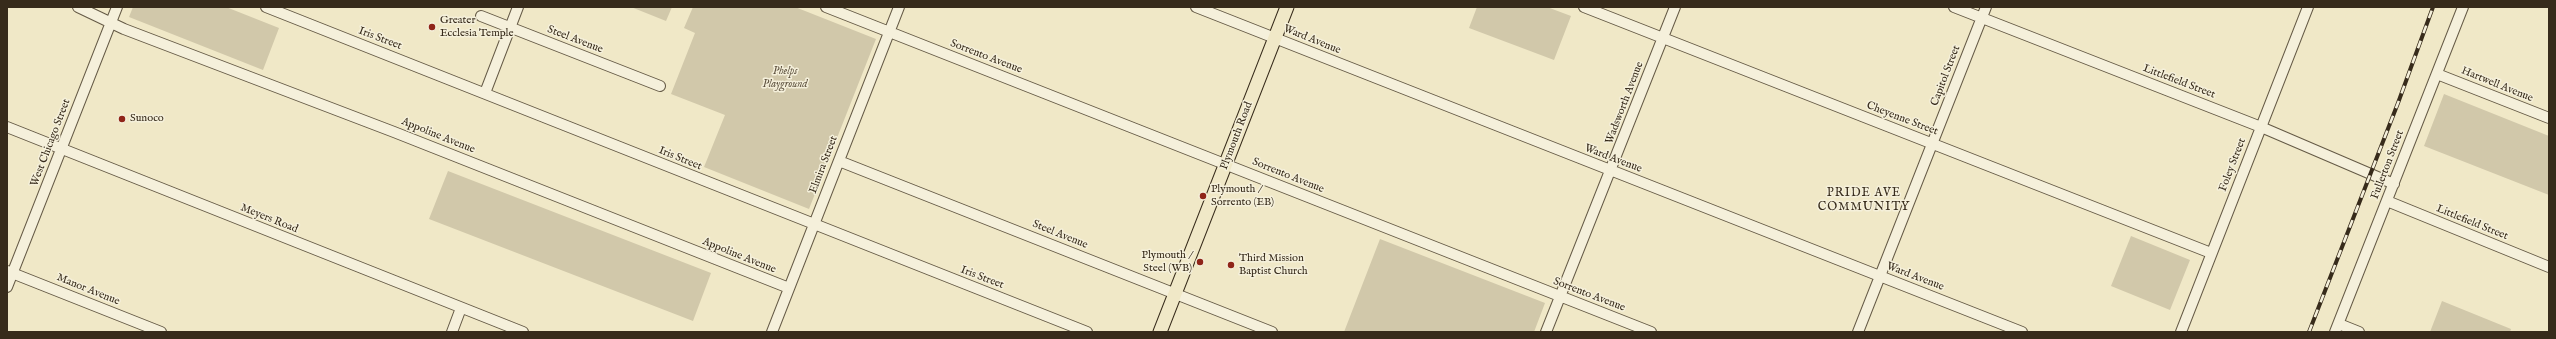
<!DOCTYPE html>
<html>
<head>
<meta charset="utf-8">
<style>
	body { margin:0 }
	#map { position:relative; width:2556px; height:339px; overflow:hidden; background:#f0e8c7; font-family:"IM FELL English",serif }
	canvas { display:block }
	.frame { position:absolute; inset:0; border:8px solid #372b1b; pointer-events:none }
</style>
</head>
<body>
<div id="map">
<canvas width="2556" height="339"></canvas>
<div class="frame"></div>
</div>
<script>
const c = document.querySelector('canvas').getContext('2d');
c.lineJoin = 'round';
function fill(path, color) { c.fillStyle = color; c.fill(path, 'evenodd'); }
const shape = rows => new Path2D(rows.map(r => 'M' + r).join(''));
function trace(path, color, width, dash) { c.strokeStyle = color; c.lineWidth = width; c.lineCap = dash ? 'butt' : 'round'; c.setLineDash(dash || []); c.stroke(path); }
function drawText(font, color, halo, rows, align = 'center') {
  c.font = font + ' "IM FELL English",serif'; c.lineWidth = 3; c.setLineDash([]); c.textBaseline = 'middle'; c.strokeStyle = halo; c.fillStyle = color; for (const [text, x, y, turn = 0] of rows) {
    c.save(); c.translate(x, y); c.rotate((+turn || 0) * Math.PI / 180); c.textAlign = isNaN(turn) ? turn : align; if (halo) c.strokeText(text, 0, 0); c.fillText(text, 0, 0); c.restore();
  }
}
const green = shape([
	[133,7,226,7,279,28,263,70,129,17],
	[631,7,672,7,666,21],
	[693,7,795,7,876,39,809,209,704,167,725,115,671,94,695,33,684,28],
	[1477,7,1547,7,1571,16,1554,60,1469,28],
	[2444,94,2549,136,2549,195,2424,146],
	[448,171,711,273,693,321,429,219],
	[2131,236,2190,260,2170,310,2111,286],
	[1380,239,1545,303,1534,332,1344,332],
	[2442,301,2511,329,2510,332,2430,332]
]);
const minor = shape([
	[78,7,124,29,394,132,789,288],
	[266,7,1087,332],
	[826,7,1651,332],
	[1196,7,2022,332],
	[1584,7,2211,253],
	[1954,7,2261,127,2394,184],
	[481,16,660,86],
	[2437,74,2549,118],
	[485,93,518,7],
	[7,127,523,332],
	[839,161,1272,332],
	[2387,201,2549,267],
	[7,271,161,332],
	[7,287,117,7],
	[2339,324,2359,332],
	[452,332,461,308],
	[772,332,899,7],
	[1546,332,1675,7],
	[1858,332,1986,7],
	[2181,332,2308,7],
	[2335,332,2463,7]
]);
const major = shape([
	[1160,332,1287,7]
]);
const rail = shape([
	[2309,332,2398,103,2433,7]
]);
const markers = [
	[432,27,4,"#8f2418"],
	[122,119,4,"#8f2418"],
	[1203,196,4,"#8f2418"],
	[1200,262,4,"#8f2418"],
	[1231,265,4,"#8f2418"]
];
const poiNames = [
	["Greater",440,21],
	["Ecclesia Temple",440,34],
	["Sunoco",130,119],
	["Plymouth /",1211,190],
	["Sorrento (EB)",1211,203],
	["Plymouth /",1192,256,"right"],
	["Steel (WB)",1192,269,"right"],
	["Third Mission",1239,259],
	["Baptist Church",1239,272]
];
const streetNames = [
	["Iris Street",380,39,21],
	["Steel Avenue",575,40,21],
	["Ward Avenue",1312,40,22],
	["Sorrento Avenue",986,57,21],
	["Capitol Street",1946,76,-69],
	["Littlefield Street",2179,82,21],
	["Hartwell Avenue",2497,85,22],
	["Wadsworth Avenue",1625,103,-69],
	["Cheyenne Street",1902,119,21],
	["Appoline Avenue",438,136,22],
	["Plymouth Road",1237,136,-69],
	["West Chicago Street",51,143,-69],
	["Iris Street",680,159,22],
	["Ward Avenue",1613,159,21],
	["Elmira Street",824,165,-69],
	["Foley Street",2233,165,-69],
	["Fullerton Street",2388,165,-69],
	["Sorrento Avenue",1288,176,22],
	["Meyers Road",269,219,22],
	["Littlefield Street",2472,223,22],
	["Steel Avenue",1060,235,22],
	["Appoline Avenue",739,256,22],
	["Ward Avenue",1915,277,21],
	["Iris Street",982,278,21],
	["Manor Avenue",88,290,22],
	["Sorrento Avenue",1589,295,21]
];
const parkNames = [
	["Phelps",785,72],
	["Playground",785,85]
];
const neighbourhoodNames = [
	["PRIDE AVE",1864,194],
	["COMMUNITY",1864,208]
];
fill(green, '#d1c8aa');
trace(minor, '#655a46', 12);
trace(major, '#372b1b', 15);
trace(minor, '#f5f0db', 10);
trace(major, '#f0e8c7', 13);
trace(rail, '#372b1b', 4);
trace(rail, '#f5f0db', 2.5, [8]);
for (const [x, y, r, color] of markers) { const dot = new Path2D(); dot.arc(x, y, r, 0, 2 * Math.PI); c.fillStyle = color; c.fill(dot); trace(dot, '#f5f0db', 1.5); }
drawText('11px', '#372b1b', '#f5f0db', poiNames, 'left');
drawText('11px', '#372b1b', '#f5f0db', streetNames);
drawText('italic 11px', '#5e523f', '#f5f0db', parkNames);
c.letterSpacing = '1px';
drawText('12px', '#372b1b', '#f5f0db', neighbourhoodNames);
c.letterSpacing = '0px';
</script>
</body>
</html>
